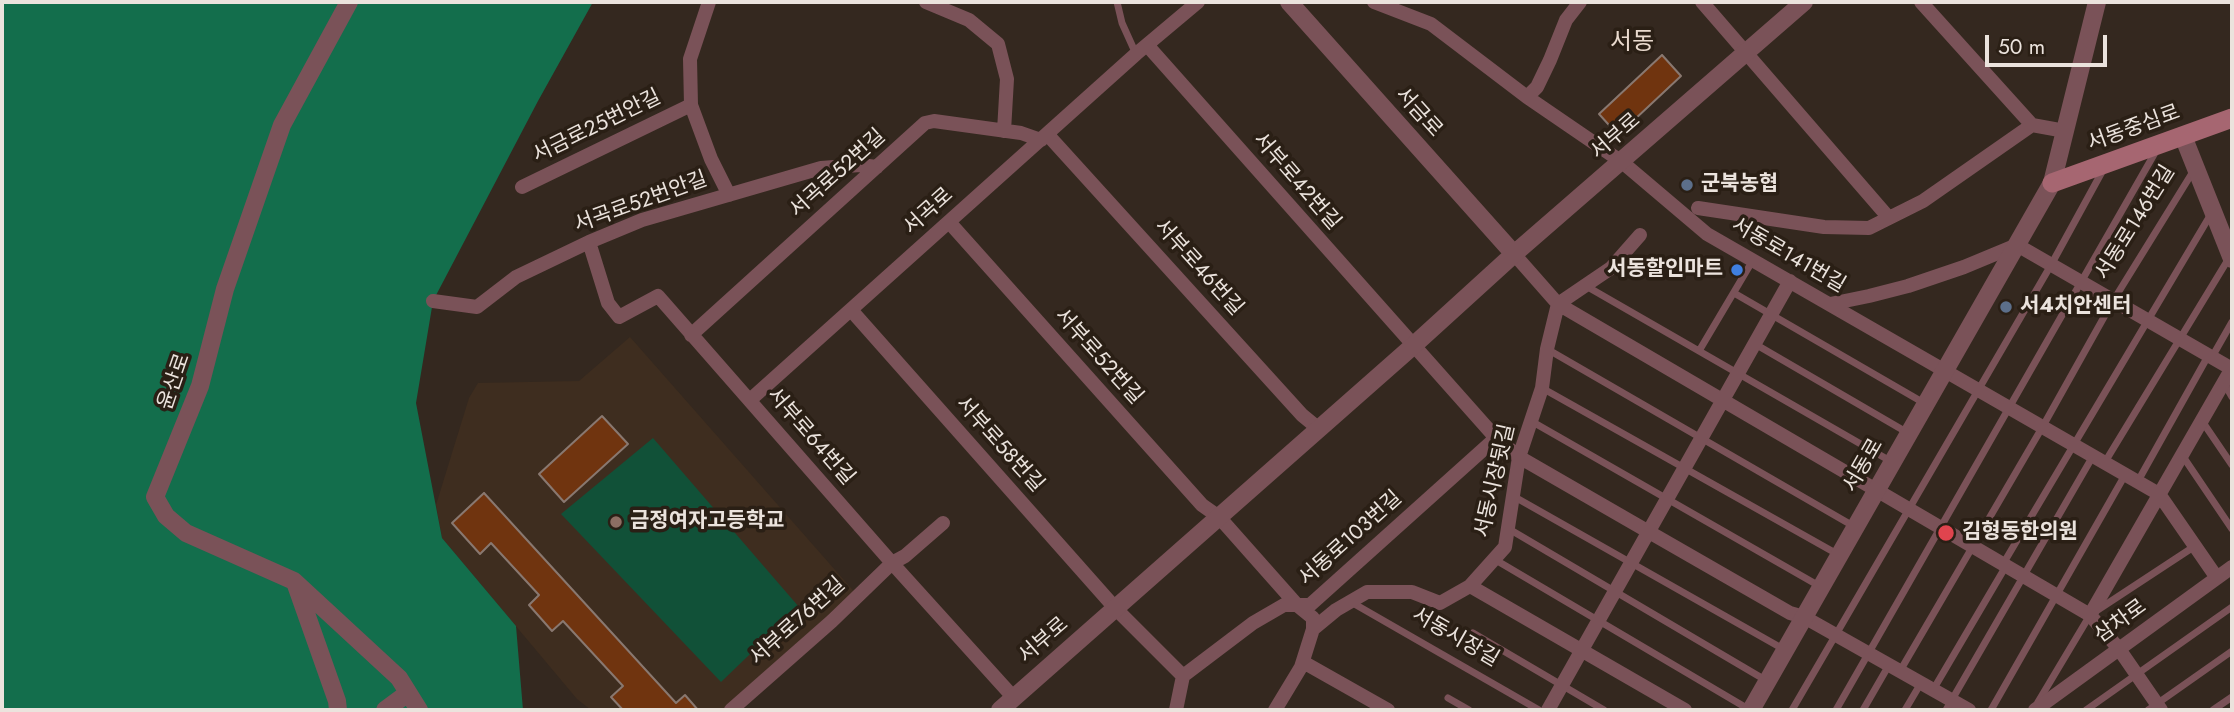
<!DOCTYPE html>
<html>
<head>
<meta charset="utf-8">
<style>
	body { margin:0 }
	#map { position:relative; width:2234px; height:712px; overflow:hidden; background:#34281f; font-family:Jost,sans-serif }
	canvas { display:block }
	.frame { position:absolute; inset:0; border:4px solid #ebe3dd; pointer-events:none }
	.scale { position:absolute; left:1985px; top:35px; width:122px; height:32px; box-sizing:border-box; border:4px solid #ebe3dd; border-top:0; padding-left:9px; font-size:21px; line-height:24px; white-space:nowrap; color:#ebe3dd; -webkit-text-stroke:5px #2a1f15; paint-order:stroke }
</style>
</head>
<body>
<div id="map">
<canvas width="2234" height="712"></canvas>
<div class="frame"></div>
<div class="scale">50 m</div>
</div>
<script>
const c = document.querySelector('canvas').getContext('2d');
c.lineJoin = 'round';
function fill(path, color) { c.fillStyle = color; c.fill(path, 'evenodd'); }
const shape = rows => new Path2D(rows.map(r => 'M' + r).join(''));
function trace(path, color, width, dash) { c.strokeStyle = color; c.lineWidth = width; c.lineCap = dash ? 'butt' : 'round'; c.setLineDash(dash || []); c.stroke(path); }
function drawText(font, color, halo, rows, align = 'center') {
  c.font = font + ' Jost,"Noto Sans KR",sans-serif'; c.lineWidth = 7; c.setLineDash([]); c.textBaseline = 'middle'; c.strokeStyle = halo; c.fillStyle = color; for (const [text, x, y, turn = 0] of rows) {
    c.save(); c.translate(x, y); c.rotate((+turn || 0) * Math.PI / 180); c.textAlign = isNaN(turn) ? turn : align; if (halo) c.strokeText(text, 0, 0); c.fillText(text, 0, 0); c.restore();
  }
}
const built = shape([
	[630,337,858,596,730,710,591,710,577,699,442,538,436,505,469,398,478,383,579,381]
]);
const green = shape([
	[653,438,799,607,721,682,561,514]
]);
const forest = shape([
	[2,2,593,2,538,101,433,301,416,403,442,538,516,626,523,710,2,710]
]);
const building = shape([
	[1662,55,1681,76,1618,135,1599,114,1662,55],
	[602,416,628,444,564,502,539,474,602,416],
	[484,493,676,703,685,695,698,710,623,710,611,697,623,686,563,621,552,631,529,605,539,595,491,543,480,554,452,523,484,493]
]);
const service = shape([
	[1117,2,1122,23,1136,54],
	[1586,286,1892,462],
	[1734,293,1924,403],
	[1755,344,1908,433],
	[1547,349,1855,527],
	[1699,351,1753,260],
	[2212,357,2232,322],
	[2224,383,2232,397],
	[1542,388,1839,555],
	[1531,421,1821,587],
	[2202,421,2232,465],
	[2182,455,2232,529],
	[2105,462,2229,258],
	[2138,481,2208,356],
	[1513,496,1785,650],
	[1509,529,1767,681],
	[1494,559,1750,710],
	[2003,564,2211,214],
	[1351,602,1539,710],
	[1473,633,1604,710],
	[1900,671,2043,426,2113,301,2194,170],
	[1933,690,2006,566],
	[1448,698,1469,710],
	[2038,702,2090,615,2195,546],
	[1792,710,2051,265,2103,170],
	[1836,710,2156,151],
	[1863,710,1889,665],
	[1905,710,1921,683],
	[1946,710,2093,456],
	[1991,710,2125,475],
	[2086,710,2232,607],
	[2148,710,2232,651],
	[2213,710,2232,697]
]);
const minor = shape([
	[709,2,690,59,691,105,711,159,729,195],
	[926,2,969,20,998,44,1007,79,1004,131],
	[1374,2,1431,24,1527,97,1622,162,1707,234,2159,494,2217,578],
	[1702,2,1889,218],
	[1921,2,2032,125,2065,131],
	[1147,45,1496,438,1519,457,1649,532,1790,613,1804,617,1969,710],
	[1527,97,1537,87,1550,60,1566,20,1580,2],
	[1047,134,1302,415,1319,429],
	[522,187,691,105],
	[1698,208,1824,227,1869,228,1923,201,2032,125],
	[949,222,1202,505,1219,517,1297,605,1313,618,1313,629],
	[589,242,608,303,619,317,658,296,892,563,1014,698],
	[1514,254,1558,304,2090,615,2119,649,2161,710],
	[433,301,477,307,516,277,589,242,642,220,821,168,860,165,877,167],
	[1830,304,1869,296,1908,286,1964,267,2017,245,2232,369],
	[851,310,1116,609,1183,676],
	[691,335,925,123,934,121,1021,133,1041,140],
	[750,400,1136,54,1198,2],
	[1470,586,1685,710],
	[2090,615,2232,368],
	[1303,662,1388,710],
	[731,710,832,621,892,563,905,556,943,523],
	[1176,710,1183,676,1253,623,1284,605,1310,605,1496,438],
	[1275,710,1301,667,1313,629,1336,610,1367,592,1412,592,1440,603,1470,586,1505,547,1519,457,1542,388,1547,349,1558,304,1611,268,1640,235],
	[1548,710,1790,281],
	[2035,710,2232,567]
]);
const tertiary = shape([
	[349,2,282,125,225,289,200,386,155,497,166,516,186,533,294,581,399,678,419,710],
	[1289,2,1514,254],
	[2183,136,2232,259],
	[296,585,337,701,338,710],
	[385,710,408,693],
	[1000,710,1414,345,1514,254,1804,2],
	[1751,710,2052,183,2097,2]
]);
const secondary = shape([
	[2052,183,2232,118]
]);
const markers = [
	[1687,185,7,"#5c6f8a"],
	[1737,270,7,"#3f7fe0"],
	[2006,307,7,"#5c6f8a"],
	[616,522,7,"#8d6e63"],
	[1946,533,9,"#e0444e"]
];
const streetNames = [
	["서금로",1418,113,48],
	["서금로25번안길",597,127,-26],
	["서동중심로",2134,129,-20],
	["서부로",1616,137,-41],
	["서곡로52번길",838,174,-42],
	["서부로42번길",1296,182,49],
	["서곡로52번안길",641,203,-20],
	["서곡로",929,212,-42],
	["서동로146번길",2136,223,-58],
	["서동로141번길",1788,256,30],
	["서부로46번길",1198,268,48],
	["서부로52번길",1098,357,48],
	["윤산로",175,382,-71],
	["서부로64번길",810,437,49],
	["서부로58번길",999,445,48],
	["서동로",1864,466,-60],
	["서동시장뒷길",1496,481,-77],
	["서동로103번길",1351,539,-42],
	["서부로76번길",798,622,-42],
	["삼차로",2121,622,-36],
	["서동시장길",1455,638,30],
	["서부로",1044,641,-41]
];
const poiNames = [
	["군북농협",1701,185],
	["서동할인마트",1723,270,"right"],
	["서4치안센터",2020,307],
	["금정여자고등학교",630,522],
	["김형동한의원",1962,533]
];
const quarterNames = [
	["서동",1632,43]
];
fill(built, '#3e2d1f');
fill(green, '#115138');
fill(forest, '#136e4c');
fill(building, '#70340f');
trace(building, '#897870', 2);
trace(service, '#7a5258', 7);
trace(minor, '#7a5258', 14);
trace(tertiary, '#7a5258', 18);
trace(secondary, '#a66671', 19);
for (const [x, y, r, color] of markers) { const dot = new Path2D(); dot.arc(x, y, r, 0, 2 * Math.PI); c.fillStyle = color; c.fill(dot); trace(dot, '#2a1f15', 2.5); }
drawText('21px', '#ebe3dd', '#2a1f15', streetNames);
drawText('bold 21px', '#ebe3dd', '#2a1f15', poiNames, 'left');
drawText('24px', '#e9dace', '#2a1f15', quarterNames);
</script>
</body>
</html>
